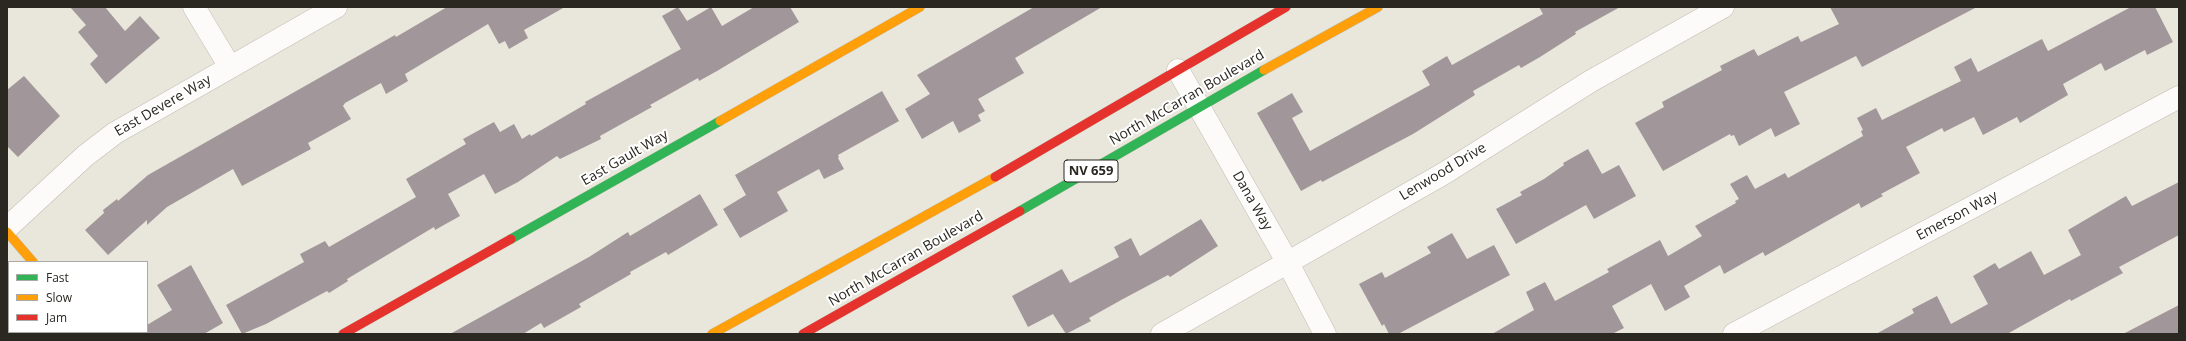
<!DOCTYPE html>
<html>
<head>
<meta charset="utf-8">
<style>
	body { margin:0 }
	#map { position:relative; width:2186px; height:341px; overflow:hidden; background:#e9e7db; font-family:"Open Sans",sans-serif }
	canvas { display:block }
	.frame { position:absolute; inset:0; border:8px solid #2a2820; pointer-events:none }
	.legend { position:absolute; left:8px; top:261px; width:140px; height:72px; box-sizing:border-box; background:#fff; border:1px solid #aaa9a6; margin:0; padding:5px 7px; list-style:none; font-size:12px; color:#2a2820 }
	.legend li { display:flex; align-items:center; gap:8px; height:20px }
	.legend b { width:20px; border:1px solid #aaa9a6 }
</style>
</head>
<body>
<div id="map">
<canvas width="2186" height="341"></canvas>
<div class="frame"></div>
<ul class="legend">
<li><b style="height:5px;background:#30b455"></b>Fast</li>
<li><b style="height:5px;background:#ff9f0a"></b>Slow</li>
<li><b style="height:5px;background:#e5322d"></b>Jam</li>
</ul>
</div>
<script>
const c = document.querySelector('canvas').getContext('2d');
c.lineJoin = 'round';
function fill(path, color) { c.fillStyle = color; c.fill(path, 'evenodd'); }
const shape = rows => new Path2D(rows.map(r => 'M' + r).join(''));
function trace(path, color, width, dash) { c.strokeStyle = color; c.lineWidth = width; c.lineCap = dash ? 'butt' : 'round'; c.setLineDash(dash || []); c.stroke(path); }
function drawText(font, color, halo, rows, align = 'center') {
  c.font = font + ' "Open Sans",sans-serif'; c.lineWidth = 4; c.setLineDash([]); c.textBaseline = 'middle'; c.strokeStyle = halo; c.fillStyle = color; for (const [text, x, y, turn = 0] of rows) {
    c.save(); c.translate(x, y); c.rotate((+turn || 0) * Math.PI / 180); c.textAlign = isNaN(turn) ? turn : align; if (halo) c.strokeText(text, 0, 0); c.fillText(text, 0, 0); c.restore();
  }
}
const building = shape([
	[70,7,105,7,125,31,140,16,160,38,106,84,90,64,98,56,78,32,86,25],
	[447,7,565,7,524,30,528,38,509,49,505,41,499,44,488,24,405,74,408,81,386,94,381,83,345,103,343,106,351,119,308,143,311,149,242,186,233,169,167,207,147,225,147,220,108,255,85,230,104,213,103,210,117,199,118,201,148,175,395,35,396,37],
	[678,7,687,21,711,7,722,26,754,7,790,7,799,22,717,71,699,81,698,78,650,105,652,107,600,136,601,139,560,159,557,156,518,182,495,194,484,174,448,194,460,216,435,230,434,227,347,279,348,281,329,293,327,291,266,324,242,334,226,305,304,262,300,254,325,241,329,247,416,197,406,179,466,144,463,139,494,122,500,132,514,124,522,139,530,134,531,136,586,104,585,102,681,49,662,16],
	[1034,7,1102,7,1015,58,1024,73,978,99,985,111,978,115,981,121,959,133,953,121,922,139,905,109,930,94,917,75],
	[1539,7,1620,7,1575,32,1576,34,1540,57,1521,68,1519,65,1473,91,1475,95,1413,134,1322,182,1321,180,1301,191,1257,113,1292,93,1303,112,1292,118,1310,151,1430,85,1422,71,1447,56,1452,65,1543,14],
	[1830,7,1977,7,1862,67,1856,56,1784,92,1800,124,1775,137,1771,128,1739,146,1734,135,1731,136,1730,134,1663,171,1635,123,1664,107,1662,102,1722,70,1720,66,1754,49,1758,56,1798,36,1801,42,1839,24],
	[2131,7,2155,7,2173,42,2147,55,2145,50,2105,71,2101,63,2063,84,2068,95,2020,123,2017,117,1983,135,1974,117,1944,132,1942,128,1906,147,1920,173,1881,194,1883,196,1861,208,1859,203,1765,256,1763,252,1724,274,1720,265,1684,286,1690,297,1665,311,1651,284,1612,306,1624,328,1612,334,1492,334,1534,310,1526,292,1545,282,1555,301,1609,272,1607,269,1660,240,1668,256,1702,236,1695,226,1736,203,1735,201,1739,199,1730,184,1747,175,1755,189,1785,173,1788,178,1863,136,1861,131,1863,130,1857,118,1876,108,1882,120,1961,81,1954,67,1971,58,1978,72,2042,39,2048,51],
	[24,76,60,116,18,157,7,146,7,90],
	[882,91,899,121,838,155,839,157,838,158,844,169,824,179,819,169,777,192,788,211,740,238,723,209,746,195,735,175],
	[1588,149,1602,174,1619,165,1636,196,1594,219,1586,205,1516,244,1496,209,1522,195,1520,192,1544,179,1564,165,1563,163],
	[2179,182,2179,235,2119,267,2123,273,2071,301,2070,299,2007,334,1876,334,1914,313,1912,309,1937,296,1951,324,1988,304,1973,276,1995,263,1999,269,2031,251,2044,275,2081,255,2068,230,2126,196,2132,206],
	[700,194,718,225,668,255,666,252,630,272,631,274,579,304,581,307,544,328,541,323,523,334,450,334,589,257,628,232,630,236],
	[1201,219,1218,246,1170,277,1168,275,1123,299,1089,318,1091,321,1066,334,1053,314,1028,327,1012,296,1062,269,1070,283,1119,257,1114,247,1131,238,1140,256],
	[1452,233,1467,259,1494,245,1510,275,1398,334,1389,334,1384,324,1382,326,1359,284,1382,272,1385,278,1431,253,1427,247],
	[191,265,223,323,204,334,131,334,135,332,147,332,147,325,172,310,157,285],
	[2179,305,2179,334,2123,334]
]);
const street = shape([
	[194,7,230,67],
	[1178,70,1288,263,1325,334],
	[7,228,85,156,115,133,336,7],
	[1162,334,1443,174,1591,81,1723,7],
	[1734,334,2179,97]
]);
const fast = shape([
	[1020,211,1264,70],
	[511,239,720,121]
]);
const slow = shape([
	[1264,70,1378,7],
	[720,121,920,7],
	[7,232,33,262],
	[712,334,995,177]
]);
const jam = shape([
	[995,177,1286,7],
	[83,332,84,334],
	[343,334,511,239],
	[803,334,1020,211]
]);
const shields = [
	[1091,171,54]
];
const shieldNames = [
	["NV 659",1091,171]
];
const streetNames = [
	["North McCarran Boulevard",1187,98,-30],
	["East Devere Way",163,106,-30],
	["East Gault Way",625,158,-30],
	["Lenwood Drive",1443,172,-31],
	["Dana Way",1252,201,60],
	["Emerson Way",1957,216,-28],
	["North McCarran Boulevard",906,259,-30]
];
fill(building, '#a1969a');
trace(street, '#bfbdb3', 23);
trace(fast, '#bfbdb3', 10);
trace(slow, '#bfbdb3', 10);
trace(jam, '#bfbdb3', 10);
trace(street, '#fcfbfa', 22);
trace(fast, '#30b455', 9);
trace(slow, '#ff9f0a', 9);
trace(jam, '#e5322d', 9);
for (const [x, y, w] of shields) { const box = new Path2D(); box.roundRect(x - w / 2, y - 11, w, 22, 3); c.fillStyle = '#fff'; c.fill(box); trace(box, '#2a2820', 1); }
drawText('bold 13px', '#2a2820', null, shieldNames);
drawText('14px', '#2a2820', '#fff', streetNames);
</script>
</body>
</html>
